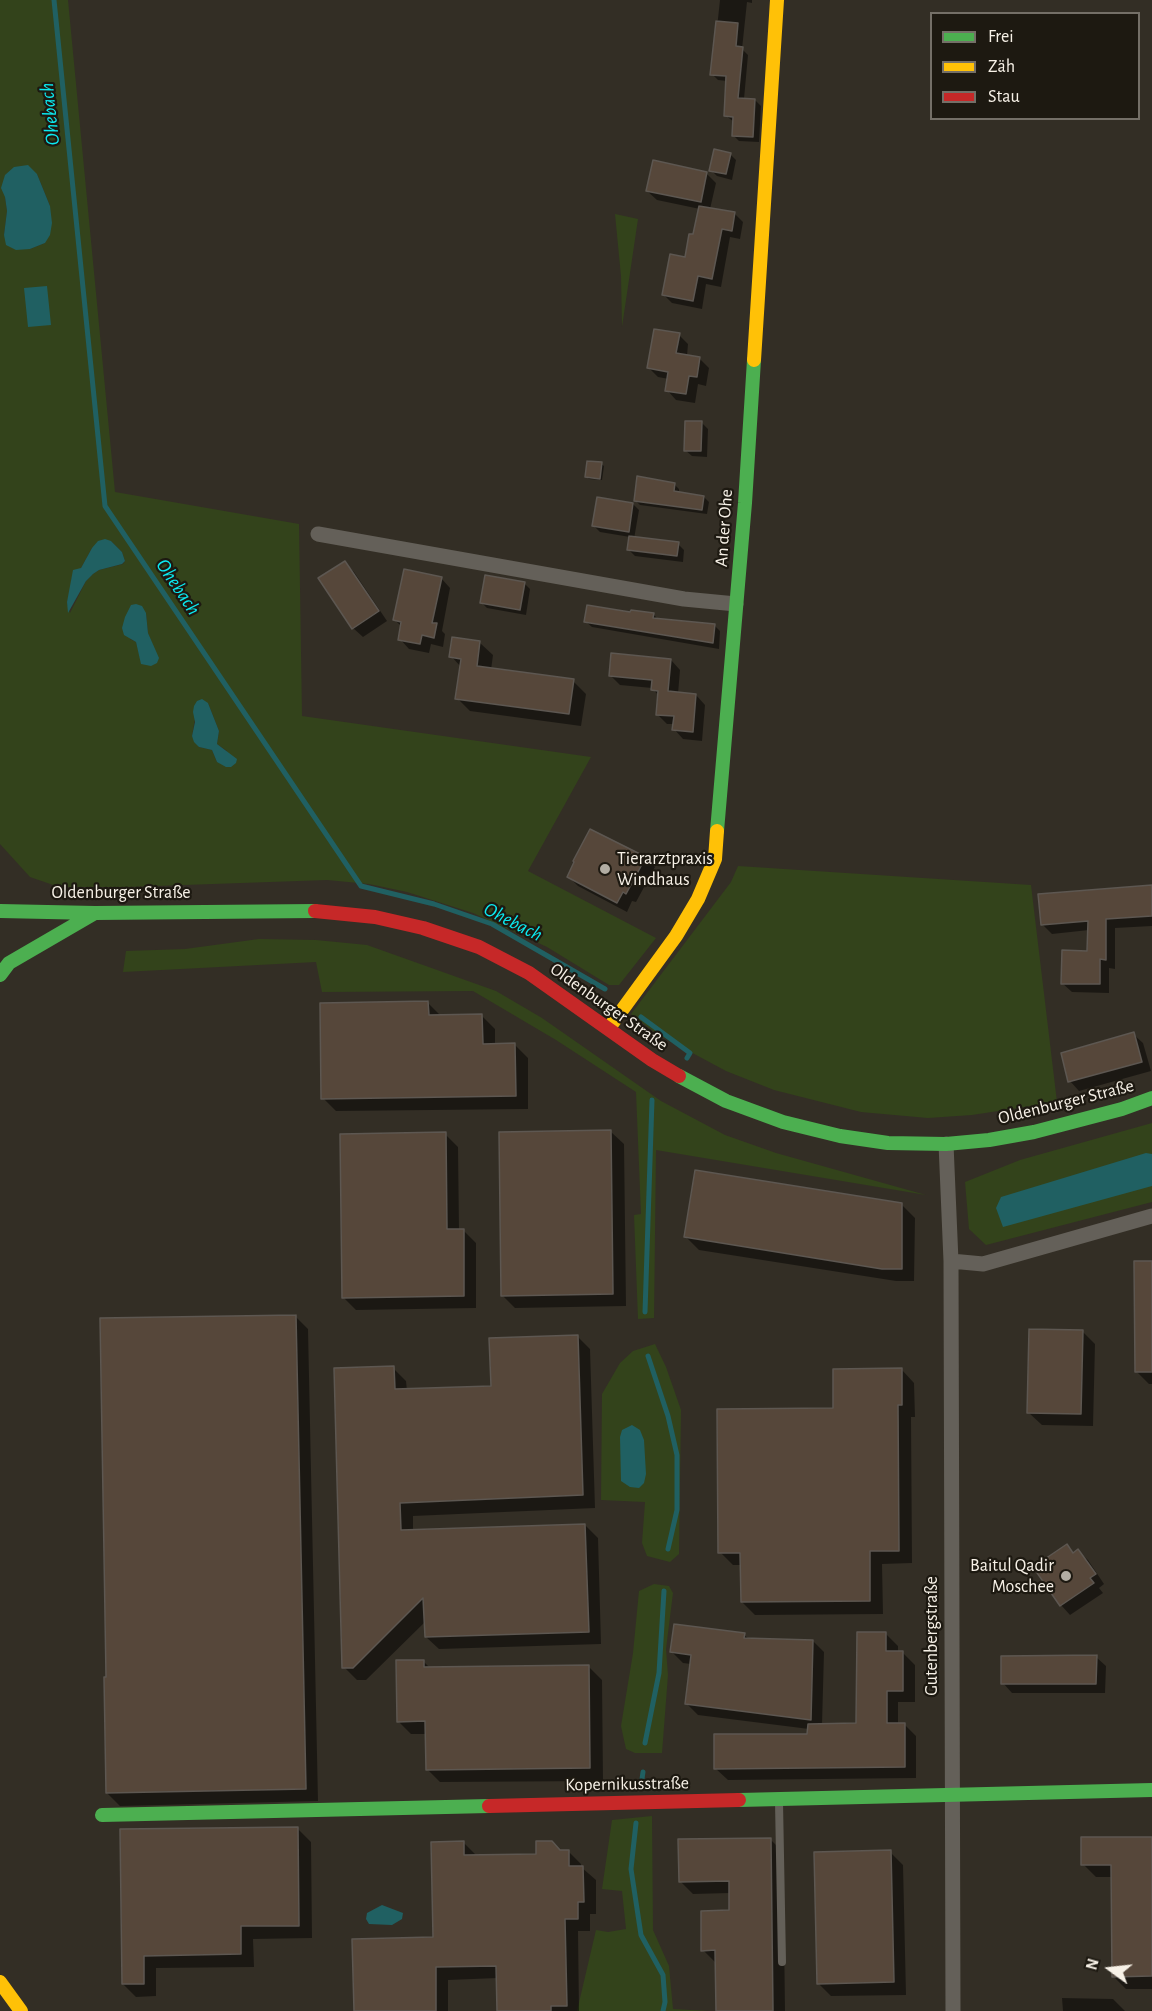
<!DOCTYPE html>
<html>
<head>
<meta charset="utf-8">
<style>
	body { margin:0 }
	#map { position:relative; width:1152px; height:2011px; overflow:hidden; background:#332e25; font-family:"Alegreya Sans",sans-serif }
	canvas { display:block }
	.legend { position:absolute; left:930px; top:12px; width:210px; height:108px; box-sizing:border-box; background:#1d1911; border:2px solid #746f67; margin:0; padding:8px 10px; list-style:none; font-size:18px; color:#f7f1e7 }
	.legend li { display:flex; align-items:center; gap:12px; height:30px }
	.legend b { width:30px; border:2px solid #746f67 }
	.north { position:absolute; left:1080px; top:1939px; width:60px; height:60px; -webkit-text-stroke:4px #1d1911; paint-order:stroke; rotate:285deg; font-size:16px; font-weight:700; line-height:24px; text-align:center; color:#f7f1e7 }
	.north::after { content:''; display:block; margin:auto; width:21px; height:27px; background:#f7f1e7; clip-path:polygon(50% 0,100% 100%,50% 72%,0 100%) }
</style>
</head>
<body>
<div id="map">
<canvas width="1152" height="2011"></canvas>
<ul class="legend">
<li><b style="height:8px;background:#4caf50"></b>Frei</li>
<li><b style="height:8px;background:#ffc107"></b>Zäh</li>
<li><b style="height:8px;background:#c62828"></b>Stau</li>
</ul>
<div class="north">N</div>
</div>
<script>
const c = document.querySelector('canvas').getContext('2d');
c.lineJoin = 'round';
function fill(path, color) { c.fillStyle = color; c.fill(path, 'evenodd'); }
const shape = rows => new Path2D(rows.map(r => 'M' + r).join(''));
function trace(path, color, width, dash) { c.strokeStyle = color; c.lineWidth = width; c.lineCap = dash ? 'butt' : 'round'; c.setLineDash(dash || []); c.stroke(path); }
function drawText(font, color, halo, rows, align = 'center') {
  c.font = font + ' "Alegreya Sans",sans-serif'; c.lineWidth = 4.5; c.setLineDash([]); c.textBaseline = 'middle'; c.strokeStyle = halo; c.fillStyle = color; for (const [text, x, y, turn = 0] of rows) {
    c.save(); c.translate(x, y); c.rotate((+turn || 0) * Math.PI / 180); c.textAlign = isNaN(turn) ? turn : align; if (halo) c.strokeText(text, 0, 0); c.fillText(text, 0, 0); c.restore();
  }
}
const green = shape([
	[0,0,68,0,115,492,299,524,302,716,591,757,528,871,656,938,619,985,609,985,547,947,473,913,407,892,369,884,327,880,127,887,59,887,30,877,0,844],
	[37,174,50,206,45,243,30,249,4,235,7,211,5,197],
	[111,541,122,552,125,561,123,564,99,570,93,574,86,581,70,613,67,602,71,589,72,577,81,568,92,548],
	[146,613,148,633,153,646,142,664,136,642,130,639],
	[208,703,219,731,217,744,227,751,217,762,212,750,199,747,192,736,195,718],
	[615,214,638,219,622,327,621,276],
	[738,866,1031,885,1057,1102,972,1115,928,1118,861,1112,774,1090,726,1071,657,1034,631,1014,731,882],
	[259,939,316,940,367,945,496,991,542,1018,661,1101,725,1135,776,1153,926,1195,656,1150,654,1318,638,1319,634,1215,641,1214,636,1092,556,1040,473,991,322,992,316,962,123,972,126,951,185,949],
	[1152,1123,1152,1202,986,1245,969,1229,965,1182,1020,1160],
	[655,1344,666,1367,681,1410,679,1554,670,1562,647,1556,642,1543,645,1502,601,1500,602,1394,620,1363,633,1351],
	[654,1584,669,1586,673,1593,666,1649,668,1675,662,1753,635,1753,626,1749,621,1726,633,1653,639,1591],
	[652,1816,653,1930,669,1966,673,2009,708,2011,577,2011,596,1930,608,1932,626,1929,622,1891,602,1889,612,1820]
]);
const water = shape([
	[28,165,37,174,50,206,52,223,50,235,45,243,30,249,16,250,6,245,4,235,7,211,5,197,1,188,5,175,14,167],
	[47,286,51,325,28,327,24,288],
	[105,539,111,541,122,552,125,561,122,564,99,570,93,574,86,581,68,613,67,602,73,570,81,568,92,548,98,541],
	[136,604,142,606,146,613,148,633,159,658,157,663,151,666,141,664,136,642,124,635,122,628,125,617,131,605],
	[202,699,208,703,219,731,217,744,237,759,236,763,231,767,226,767,217,762,212,750,199,747,194,742,192,736,195,722,193,712,194,706,197,701],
	[1146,1153,1152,1154,1152,1186,1003,1227,996,1208,1001,1197],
	[632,1425,640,1430,644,1440,646,1474,644,1483,639,1488,630,1487,621,1481,620,1437,622,1430],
	[382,1905,403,1913,402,1919,392,1925,369,1924,366,1919,367,1913]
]);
const shadow = shape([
	[720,0,752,0,752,3,747,2,742,49,748,55,744,99,755,100,761,106,759,142,739,141,733,135,734,122,725,115,727,81,718,80,712,74],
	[730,154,736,160,732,180,717,176,711,170],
	[706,173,716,183,710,209,734,213,743,222,740,239,730,237,721,287,706,284,702,309,672,303,663,294,686,259,695,236,700,209,657,200,647,191],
	[679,335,688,344,687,356,699,358,709,368,706,386,698,384,695,403,676,400,667,390,669,379,658,377,649,368],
	[702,423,708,429,707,457,692,456,685,450],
	[601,464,604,466,602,480,589,479,586,476],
	[674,484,679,489,679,494,704,497,709,502,707,514,640,505,635,500],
	[633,504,639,510,634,539,678,544,684,550,683,562,635,556,629,550,630,537,600,532,594,526],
	[345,563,354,572,387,621,363,637,353,628],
	[441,578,450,588,442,631,445,634,443,647,431,644,429,653,409,649,400,639,402,627,395,620],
	[524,583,530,589,526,615,487,608,481,602],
	[632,614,653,614,659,620,714,625,720,631,719,649,592,627,585,621],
	[480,643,493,655,491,670,573,681,586,694,581,726,470,711,457,698,461,667,451,656],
	[671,660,680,670,678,694,696,695,705,705,702,741,683,739,674,729,674,724,667,724,657,714,659,696,652,688,620,685,610,675],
	[645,858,655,867,636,902,632,901,627,912,578,886,568,876],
	[1152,887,1152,926,1115,928,1115,969,1109,968,1109,993,1072,992,1062,983,1089,952,1089,930,1052,934,1043,925],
	[428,1003,441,1016,482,1016,495,1029,495,1045,515,1045,528,1058,528,1109,336,1111,323,1098],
	[1133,1034,1143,1043,1151,1071,1079,1091,1070,1081],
	[611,1132,624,1144,626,1306,515,1308,502,1295],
	[445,1134,458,1147,459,1230,463,1230,476,1243,476,1308,356,1310,343,1297],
	[902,1205,915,1218,914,1281,896,1281,699,1250,686,1237],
	[1152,1262,1152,1384,1149,1384,1136,1371],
	[295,1316,308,1329,318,1801,120,1806,107,1793,107,1678],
	[1082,1331,1095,1344,1093,1426,1042,1425,1029,1413],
	[577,1336,590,1349,595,1508,413,1516,413,1531,585,1525,598,1538,601,1644,439,1649,426,1637,426,1621,366,1680,357,1680,344,1667,393,1368,406,1381,407,1391,493,1387],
	[902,1370,914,1383,915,1417,911,1417,912,1563,882,1564,883,1614,755,1615,742,1602,742,1565,733,1565,720,1552,835,1409],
	[1066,1546,1074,1554,1078,1551,1088,1560,1104,1584,1099,1588,1103,1593,1070,1615,1061,1605,1035,1568],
	[886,1634,898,1646,898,1653,903,1653,915,1665,915,1702,898,1702,898,1724,904,1724,916,1736,916,1778,728,1780,715,1768,808,1736,809,1729,698,1715,686,1703,691,1664,683,1663,672,1652,744,1635,749,1639,813,1641,824,1652,822,1725,858,1725],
	[1096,1657,1106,1666,1105,1693,1012,1693,1003,1683],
	[423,1661,431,1669,589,1667,602,1680,603,1781,440,1782,428,1770,427,1734,411,1734,398,1721],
	[298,1829,311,1842,312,1938,253,1939,254,1967,156,1968,156,1996,136,1997,123,1984,121,1831],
	[1152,1838,1152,1989,1126,1989,1113,1976,1113,1877,1096,1877,1083,1864],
	[770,1839,783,1852,785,2011,717,2011,716,1963,703,1950,731,1912,730,1893,693,1894,680,1881],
	[463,1842,476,1855,538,1855,568,1851,581,1864,581,1867,596,1880,596,1914,590,1914,590,1931,578,1931,579,2011,499,2011,498,1978,448,1980,448,2011,356,2011,435,1938],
	[890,1852,903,1865,906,1995,831,1996,819,1984],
	[1062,1998,1113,1999,1125,2011,1063,2011]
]);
const stream = shape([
	[54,0,105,506,361,886,434,904,492,924,605,989],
	[641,1017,690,1053,687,1058],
	[645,1312,652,1100],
	[648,1356,668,1416,677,1455,677,1510,668,1549],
	[645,1743,659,1673,664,1591],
	[642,1779,643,1772],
	[636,1823,631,1869,641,1935,663,1975,665,2002,663,2011]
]);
const building = shape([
	[716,21,738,23,736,46,743,47,738,98,755,99,753,137,732,136,733,117,724,116,726,76,710,75,716,21],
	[714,149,731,153,726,174,709,171,714,149],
	[653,160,707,172,701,202,646,191,653,160],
	[699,206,735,212,732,231,722,229,712,279,698,276,693,301,662,295,670,254,685,257,689,234,693,234,699,206],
	[654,329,680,333,676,353,700,357,697,377,689,376,686,394,665,391,668,372,647,368,654,329],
	[685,421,702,421,701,451,684,451,685,421],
	[587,461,602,462,600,479,585,477,587,461],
	[637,476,675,483,674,491,704,496,702,510,634,501,637,476],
	[597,497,633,503,629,532,592,526,597,497],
	[629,536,679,542,677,556,627,550,629,536],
	[345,561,379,611,352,629,318,578,345,561],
	[404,569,442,577,432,623,437,623,434,638,422,635,420,644,398,640,401,622,393,620,404,569],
	[485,575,525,582,520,610,480,603,485,575],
	[587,605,630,612,631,610,654,613,653,618,715,624,713,643,584,622,587,605],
	[452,637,480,641,477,666,574,679,569,714,455,699,461,659,449,657,452,637],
	[611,653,671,659,668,691,696,694,693,732,672,730,674,716,656,715,658,691,651,690,652,680,609,676,611,653],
	[590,829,646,857,626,894,623,892,617,903,567,877,574,862,573,861,590,829],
	[1152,885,1152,916,1106,919,1106,960,1100,959,1100,984,1061,984,1062,950,1087,951,1088,921,1041,925,1038,894,1152,885],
	[428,1001,429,1015,482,1014,483,1044,515,1043,516,1096,321,1099,320,1003,428,1001],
	[1134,1032,1142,1062,1068,1082,1061,1053,1134,1032],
	[611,1130,613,1294,501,1296,499,1132,611,1130],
	[446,1132,447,1229,464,1229,464,1296,342,1298,340,1134,446,1132],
	[695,1170,902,1203,902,1269,882,1269,684,1237,695,1170],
	[1134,1261,1152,1261,1152,1372,1135,1372,1134,1261],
	[296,1315,306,1789,106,1793,104,1677,106,1677,104,1555,100,1318,296,1315],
	[1029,1329,1083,1330,1081,1414,1027,1413,1029,1329],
	[578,1335,583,1495,400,1503,401,1530,585,1524,589,1632,425,1637,423,1598,353,1668,342,1668,334,1368,394,1366,395,1389,491,1386,489,1338,578,1335],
	[902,1368,902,1405,898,1405,899,1551,870,1551,870,1601,741,1602,740,1553,718,1553,717,1409,833,1408,833,1369,902,1368],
	[1067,1544,1073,1553,1078,1549,1096,1574,1090,1578,1094,1583,1060,1606,1033,1567,1067,1544],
	[674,1624,745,1633,744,1638,813,1640,811,1720,685,1704,691,1655,670,1652,674,1624],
	[857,1632,886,1632,886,1651,903,1651,903,1691,887,1691,887,1723,905,1723,905,1767,714,1769,714,1734,807,1734,808,1724,856,1723,857,1632],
	[1097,1655,1096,1684,1001,1684,1001,1656,1097,1655],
	[396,1660,424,1660,424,1667,589,1665,590,1768,426,1770,425,1721,397,1722,396,1660],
	[298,1827,299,1926,241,1926,241,1954,144,1956,144,1984,122,1984,120,1829,298,1827],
	[1081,1837,1152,1837,1152,1976,1112,1977,1111,1865,1081,1865,1081,1837],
	[771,1838,773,2011,716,2011,715,1950,701,1951,701,1911,729,1910,729,1881,679,1882,678,1839,771,1838],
	[464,1841,464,1855,536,1854,536,1841,552,1841,560,1850,569,1850,569,1866,583,1866,584,1902,578,1902,578,1919,565,1919,567,2006,551,2006,551,2011,497,2011,496,1966,436,1967,436,2011,354,2011,352,1939,433,1937,431,1842,464,1841],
	[891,1850,894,1982,817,1984,814,1852,891,1850]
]);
const lane = shape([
	[779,1802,782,1962]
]);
const street = shape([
	[318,534,684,599,736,604],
	[946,1144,951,1261,953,2011],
	[951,1261,983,1264,1152,1216]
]);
const fast = shape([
	[717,831,745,503,754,360],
	[0,911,95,913,315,911],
	[0,975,9,963,95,913],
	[679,1076,726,1101,783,1122,840,1136,888,1143,946,1144,989,1140,1034,1132,1122,1109,1152,1098],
	[739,1800,1152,1790],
	[102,1815,489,1806]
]);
const slow = shape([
	[754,360,777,0],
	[609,1028,676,936,698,899,715,859,717,831],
	[0,1982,21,2011]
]);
const jam = shape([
	[315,911,375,917,423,928,479,947,529,973,652,1060,679,1076],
	[489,1806,739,1800]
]);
const markers = [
	[605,869,6,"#b2ada3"],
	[1066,1576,6,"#b2ada3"]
];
const streetNames = [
	["An der Ohe",724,528,-86],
	["Oldenburger Straße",121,893],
	["Oldenburger Straße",609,1007,35],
	["Oldenburger Straße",1066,1102,-14],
	["Gutenbergstraße",932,1636,-90],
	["Kopernikusstraße",627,1784,-1]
];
const poiNames = [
	["Tierarztpraxis",617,859],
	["Windhaus",617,880],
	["Baitul Qadir",1054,1566,"right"],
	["Moschee",1054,1587,"right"]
];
const waterNames = [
	["Ohebach",50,114,-96],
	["Ohebach",178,587,56],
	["Ohebach",513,922,27]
];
fill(green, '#33431b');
fill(water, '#206062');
fill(shadow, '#0007');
trace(stream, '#206062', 5);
fill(building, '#56473a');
trace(building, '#5d5751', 1.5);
trace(lane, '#646059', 8);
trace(street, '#646059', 15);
trace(fast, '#4caf50', 14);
trace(slow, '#ffc107', 14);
trace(jam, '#c62828', 14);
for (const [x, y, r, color] of markers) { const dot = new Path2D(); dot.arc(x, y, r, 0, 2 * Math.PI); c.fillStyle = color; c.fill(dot); trace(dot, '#1d1911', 2); }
drawText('18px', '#f7f1e7', '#1d1911', streetNames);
drawText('18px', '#f7f1e7', '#1d1911', poiNames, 'left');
drawText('italic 20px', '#0be9f0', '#1d1911', waterNames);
</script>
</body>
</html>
